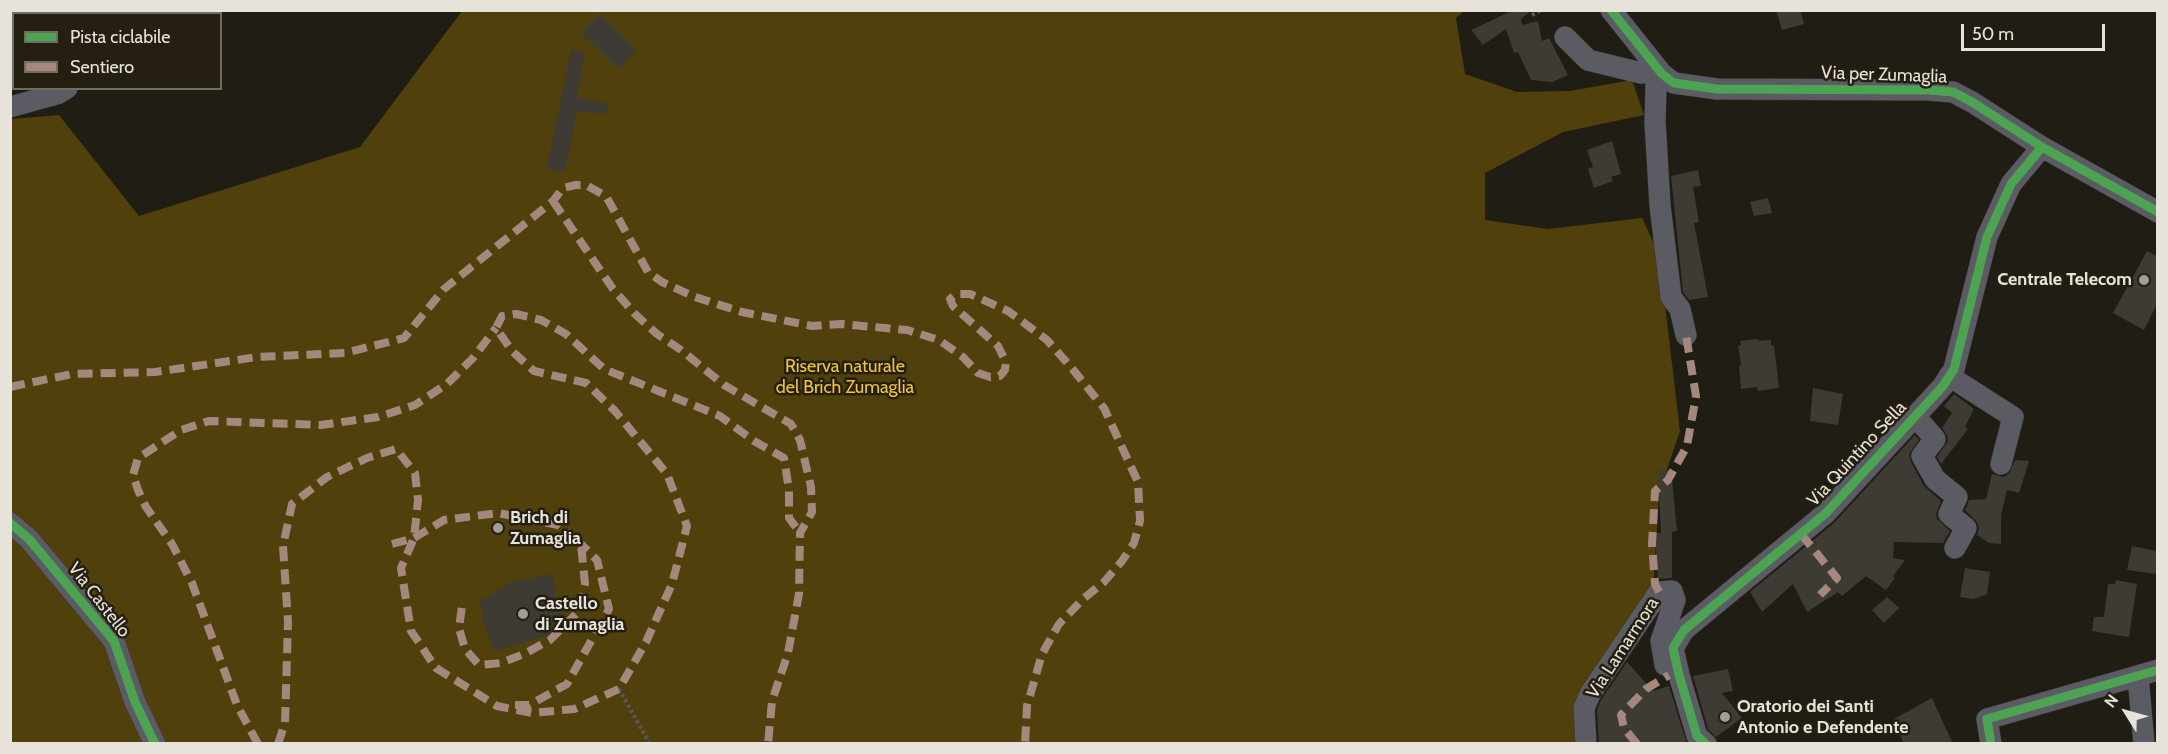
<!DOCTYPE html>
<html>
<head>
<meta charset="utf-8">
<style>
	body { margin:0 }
	#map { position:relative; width:2168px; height:754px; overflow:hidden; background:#201d15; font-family:Cabin,sans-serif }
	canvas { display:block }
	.frame { position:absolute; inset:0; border:12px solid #e7e3da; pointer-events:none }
	.legend { position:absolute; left:12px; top:12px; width:210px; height:78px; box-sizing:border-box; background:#241f11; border:2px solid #726d61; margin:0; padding:8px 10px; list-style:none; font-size:18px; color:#e7e3da }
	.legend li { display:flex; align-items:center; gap:12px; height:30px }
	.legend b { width:30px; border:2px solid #726d61 }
	.north { position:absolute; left:2096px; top:682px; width:60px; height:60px; -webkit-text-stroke:4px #241f11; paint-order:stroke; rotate:307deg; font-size:16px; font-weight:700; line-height:24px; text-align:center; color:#e7e3da }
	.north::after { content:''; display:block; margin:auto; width:21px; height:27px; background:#e7e3da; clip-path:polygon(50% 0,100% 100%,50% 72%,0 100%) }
	.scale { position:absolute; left:1961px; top:24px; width:144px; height:27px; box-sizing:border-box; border:3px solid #e7e3da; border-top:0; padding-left:8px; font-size:18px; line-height:21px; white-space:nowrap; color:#e7e3da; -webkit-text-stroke:4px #241f11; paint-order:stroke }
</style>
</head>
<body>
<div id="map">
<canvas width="2168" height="754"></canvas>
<div class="frame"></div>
<ul class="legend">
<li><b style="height:8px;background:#4ca352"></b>Pista ciclabile</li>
<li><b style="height:8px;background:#a5887d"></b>Sentiero</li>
</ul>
<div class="north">N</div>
<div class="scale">50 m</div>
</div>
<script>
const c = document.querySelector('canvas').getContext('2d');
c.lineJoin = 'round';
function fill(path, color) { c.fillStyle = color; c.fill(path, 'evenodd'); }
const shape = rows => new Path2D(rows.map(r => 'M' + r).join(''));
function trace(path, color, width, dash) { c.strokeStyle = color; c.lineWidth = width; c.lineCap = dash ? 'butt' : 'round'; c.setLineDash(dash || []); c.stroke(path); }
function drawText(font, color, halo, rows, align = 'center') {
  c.font = font + ' Cabin,sans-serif'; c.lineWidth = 5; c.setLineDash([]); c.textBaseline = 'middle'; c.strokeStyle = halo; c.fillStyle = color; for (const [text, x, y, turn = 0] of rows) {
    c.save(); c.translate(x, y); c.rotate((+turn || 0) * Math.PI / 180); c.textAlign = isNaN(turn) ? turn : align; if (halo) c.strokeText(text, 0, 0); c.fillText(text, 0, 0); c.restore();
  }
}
const green = shape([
	[462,11,1464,11,1456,18,1465,74,1517,92,1570,91,1632,80,1644,115,1563,132,1485,173,1485,220,1548,229,1642,218,1659,254,1680,431,1659,493,1653,593,1580,700,1578,743,11,744,11,119,59,115,139,216,360,147]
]);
const building = shape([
	[1514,10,1532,10,1521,19,1522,25,1538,21,1542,41,1549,38,1568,75,1552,82,1531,80,1518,52,1514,53,1506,29,1483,45,1471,30],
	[1776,10,1800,10,1804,24,1782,30],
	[599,14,636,50,619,69,581,33],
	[571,50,583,52,584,56,577,97,608,104,606,114,577,111,565,172,547,169],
	[1612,141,1621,174,1611,177,1613,181,1594,188,1588,169,1593,167,1587,150],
	[1698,170,1701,186,1693,187,1699,222,1694,223,1708,297,1689,300,1683,292,1671,176],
	[1768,198,1772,213,1754,216,1750,202],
	[2147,251,2157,256,2157,304,2144,330,2113,313],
	[1758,339,1759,341,1771,340,1771,346,1774,345,1779,388,1758,391,1757,387,1741,389,1739,366,1741,365,1738,346,1741,345,1740,341],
	[1813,388,1843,394,1838,425,1810,421],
	[1954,394,1974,409,1965,427,1968,429,1941,464,1937,457,1948,441,1947,435,1942,428,1952,413,1944,406],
	[1915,435,1919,440,1909,454,1911,462,1924,486,1941,501,1936,514,1937,519,1950,531,1943,543,1894,542,1893,558,1905,560,1893,576,1895,578,1886,590,1866,576,1842,596,1838,592,1807,612,1793,584,1762,612,1750,592,1834,523],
	[2015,460,2029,461,2019,493,2007,490,2001,515,2001,544,1989,543,1977,535,1979,529,1977,522,1965,510,1969,500,1986,499,1992,474,2004,477,2010,472],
	[1671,470,1677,531,1672,532,1672,578,1658,579,1655,533,1661,533,1658,471],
	[2132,546,2157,551,2157,574,2127,570],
	[1965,568,1990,572,1987,594,1974,599,1960,597],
	[552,574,559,608,564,612,564,620,550,635,494,651,481,615,484,613,479,602,511,582],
	[2116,580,2137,584,2129,637,2092,631,2094,617,2104,617,2108,584,2115,584],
	[1887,597,1899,608,1884,623,1872,610],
	[1627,662,1653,691,1669,686,1687,744,1599,744,1597,710,1601,700],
	[1728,669,1733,691,1722,693,1742,718,1716,737,1708,729,1693,676],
	[1932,698,1953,744,1904,744,1894,719]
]);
const path = shape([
	[1532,15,1541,10],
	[619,689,650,744]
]);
const minor = shape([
	[1611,10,1662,74,1674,83,1717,89,1929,90,1953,92,1972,102,2042,147,2158,212],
	[187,14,192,10],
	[1565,37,1588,60,1641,73,1659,71],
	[1662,74,1656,86,1655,122,1660,205,1671,297,1680,309,1686,335],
	[10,107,57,94,67,88],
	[1949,376,2013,417,2001,464],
	[1915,416,1935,439,1922,456,1935,479,1957,497,1949,514,1966,528,1955,548],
	[10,523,29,539,114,641,135,702,155,744],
	[2138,676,2144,744],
	[1586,744,1584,708,1590,694,1659,592,1672,591,1675,600,1661,641,1665,665],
	[1706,744,1697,736,1679,675,1673,648,1684,630,1826,513,1943,386,1954,369,1987,237,2011,184,2042,147],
	[1991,744,1987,719,2158,670]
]);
const quiet = shape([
	[553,201,613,289,635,314,657,334,681,350,724,385,791,424,800,440,811,487,812,512,800,533,799,594,788,653,772,701,768,744],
	[10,387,72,374,155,372,257,357,345,353,404,338,444,289,553,201,563,188,576,185,586,185,606,196,648,272,662,282,695,297,742,312,812,326,841,324,907,330,939,340,963,357,978,373,990,377,1000,376,1005,370,1006,362,998,346,953,306,950,299,956,294,970,294,1008,311,1047,340,1070,366,1104,408,1138,482,1140,521,1134,543,1122,561,1104,582,1083,599,1059,624,1042,654,1027,706,1025,744],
	[1801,534,1837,578,1820,595],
	[392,544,414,538,444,520,498,513,558,525,581,544,585,584,580,610,550,640,524,654,501,663,479,665,465,649,459,628,462,606],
	[1659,592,1655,584,1652,544,1655,491,1668,480,1687,446,1696,396,1686,335],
	[515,705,529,705,567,684,609,609,597,560,581,544],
	[258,744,237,705,192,583,172,544,146,507,138,490,133,475,138,458,181,430,209,421,321,425,378,417,415,405,447,384,473,358,496,328],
	[278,744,285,723,288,622,283,546,292,504,327,477,367,458,396,449,415,473,418,500,414,538,401,568,411,631,436,668,497,706,532,713,574,709,619,689,646,642,672,584,687,526,667,474,615,411,586,383,534,371,512,351,496,328,502,316,516,314,541,320,566,334,604,369,720,416,754,441,784,458,789,490,789,518,800,533],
	[1637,744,1624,728,1621,715,1646,689,1669,675]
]);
const cycleway = shape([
	[1611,10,1662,74,1674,83,1717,89,1929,90,1953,92,1972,102,2042,147,2158,212],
	[10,523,29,539,114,641,135,702,155,744],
	[1706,744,1697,736,1679,675,1673,648,1684,630,1826,513,1943,386,1954,369,1987,237,2011,184,2042,147],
	[1991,744,1987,719,2158,670]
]);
const markers = [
	[2144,280,6,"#a19e95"],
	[498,528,6,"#a19e95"],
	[523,614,6,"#a19e95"],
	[1725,717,6,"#a19e95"]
];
const streetNames = [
	["Via per Zumaglia",1884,75,2],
	["Via Quintino Sella",1857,454,-47],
	["Via Castello",99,600,52],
	["Via Lamarmora",1623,648,-57]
];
const poiNames = [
	["Centrale Telecom",2132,280,"right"],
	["Brich di",510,518],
	["Zumaglia",510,539],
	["Castello",535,604],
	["di Zumaglia",535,625],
	["Oratorio dei Santi",1737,707],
	["Antonio e Defendente",1737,728]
];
const parkNames = [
	["Riserva naturale",845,367],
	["del Brich Zumaglia",845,388]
];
fill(green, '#50400b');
fill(building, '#3e3b34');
trace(minor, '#3b3831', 22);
trace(path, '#58585c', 4, [3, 3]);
trace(minor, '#5b5b64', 21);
trace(quiet, '#a5887d', 8, [15, 8]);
trace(cycleway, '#4ca352', 9);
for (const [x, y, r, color] of markers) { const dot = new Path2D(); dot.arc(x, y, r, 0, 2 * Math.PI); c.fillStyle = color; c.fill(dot); trace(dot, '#241f11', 2); }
drawText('18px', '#e7e3da', '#241f11', streetNames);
drawText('bold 18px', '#e7e3da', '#241f11', poiNames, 'left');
drawText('18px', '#f2c438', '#241f11', parkNames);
</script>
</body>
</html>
